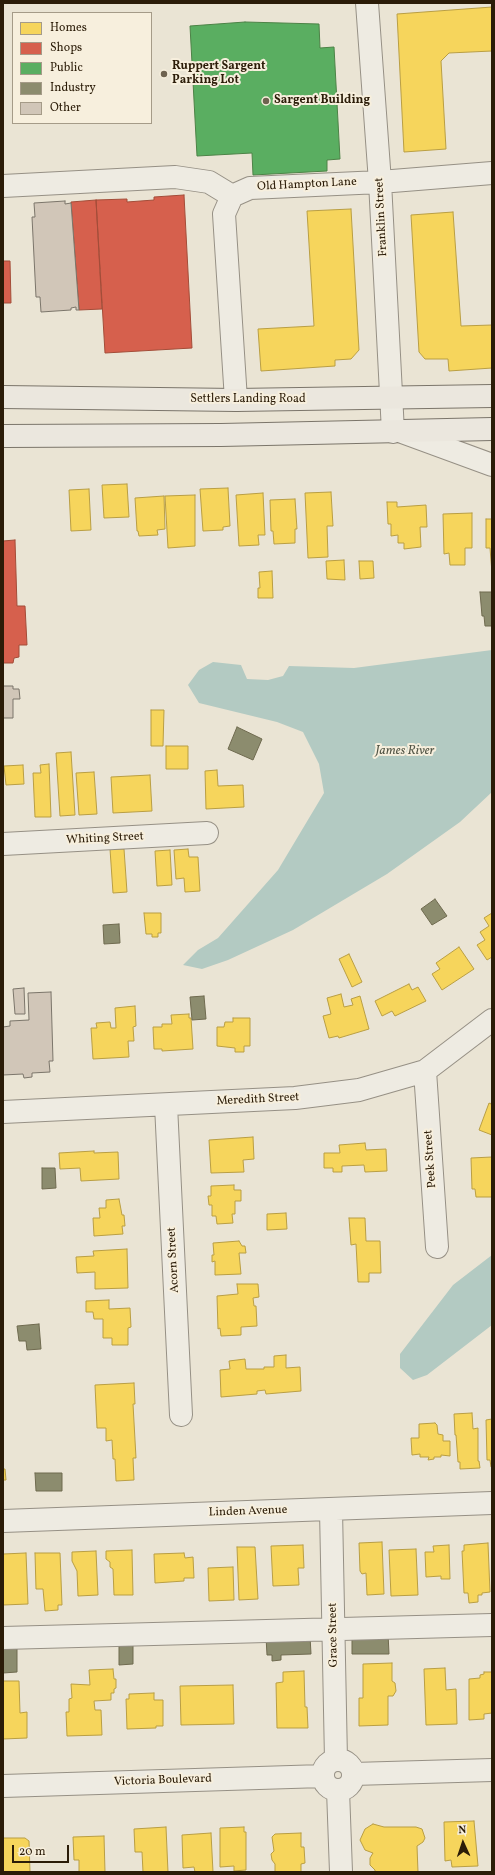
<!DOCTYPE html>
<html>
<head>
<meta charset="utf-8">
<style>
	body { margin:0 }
	#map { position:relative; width:495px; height:1875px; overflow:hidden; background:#eae4d4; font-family:Vollkorn,serif }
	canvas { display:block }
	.frame { position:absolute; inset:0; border:4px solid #2b1c08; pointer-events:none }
	.legend { position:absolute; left:12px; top:12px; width:140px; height:112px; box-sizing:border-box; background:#f7efdd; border:1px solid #a59b88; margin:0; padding:5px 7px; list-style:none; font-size:12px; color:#2b1c08 }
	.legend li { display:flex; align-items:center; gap:8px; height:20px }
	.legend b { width:20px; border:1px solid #a59b88 }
	.north { position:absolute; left:443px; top:1823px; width:40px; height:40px; -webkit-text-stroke:3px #f7efdd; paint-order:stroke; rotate:357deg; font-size:11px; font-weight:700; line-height:16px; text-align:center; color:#2b1c08 }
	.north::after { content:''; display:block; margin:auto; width:14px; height:18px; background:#2b1c08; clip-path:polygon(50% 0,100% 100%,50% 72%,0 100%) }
	.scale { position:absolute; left:12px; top:1845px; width:57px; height:18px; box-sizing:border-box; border:2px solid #2b1c08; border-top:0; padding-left:5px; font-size:12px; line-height:14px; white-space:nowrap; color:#2b1c08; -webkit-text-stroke:3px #f7efdd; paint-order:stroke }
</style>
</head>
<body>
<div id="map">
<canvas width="495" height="1875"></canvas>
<div class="frame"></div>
<ul class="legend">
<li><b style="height:11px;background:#f6d55c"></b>Homes</li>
<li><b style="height:11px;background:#d6604d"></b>Shops</li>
<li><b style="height:11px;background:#5aae61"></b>Public</li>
<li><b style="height:11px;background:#8c8c6e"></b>Industry</li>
<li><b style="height:11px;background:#d1c6b8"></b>Other</li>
</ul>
<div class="north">N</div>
<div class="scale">20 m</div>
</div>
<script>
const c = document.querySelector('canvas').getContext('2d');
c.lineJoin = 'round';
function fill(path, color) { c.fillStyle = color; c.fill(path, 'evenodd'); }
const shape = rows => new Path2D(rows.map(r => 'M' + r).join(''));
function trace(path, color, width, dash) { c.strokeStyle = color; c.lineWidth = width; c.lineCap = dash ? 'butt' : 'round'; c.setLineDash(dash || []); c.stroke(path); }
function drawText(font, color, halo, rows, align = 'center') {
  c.font = font + ' Vollkorn,serif'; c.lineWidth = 4; c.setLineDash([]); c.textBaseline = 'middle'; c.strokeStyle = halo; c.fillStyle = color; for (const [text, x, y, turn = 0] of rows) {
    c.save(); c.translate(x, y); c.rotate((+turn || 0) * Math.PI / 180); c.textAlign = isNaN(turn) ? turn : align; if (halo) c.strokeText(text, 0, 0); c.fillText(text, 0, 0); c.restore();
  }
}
const water = shape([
	[492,650,492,792,460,822,387,874,293,930,228,960,202,969,183,965,198,950,218,938,278,870,324,793,319,764,303,732,277,722,199,703,188,685,199,670,213,662,241,665,247,679,268,680,283,676,289,666,354,668],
	[492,1255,492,1325,427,1375,413,1380,400,1368,400,1354,453,1285]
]);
const homes = shape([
	[492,7,492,51,449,53,441,61,446,149,404,152,397,14,492,7],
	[351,209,359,350,351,359,335,360,335,366,261,371,258,329,314,326,307,211,351,209],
	[453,212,461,326,492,325,492,368,449,371,448,359,425,359,419,352,411,215,453,212],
	[127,484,129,517,104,518,102,485,127,484],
	[228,488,230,526,223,527,223,530,203,531,200,489,228,488],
	[89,489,91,530,71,531,69,490,89,489],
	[331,492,333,526,327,526,328,557,308,558,305,493,331,492],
	[263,493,265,535,258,535,259,545,239,546,236,495,263,493],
	[195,495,195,546,168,548,165,496,195,495],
	[164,496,165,529,157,530,158,535,139,536,138,531,137,531,135,498,164,496],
	[295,499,297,529,295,529,295,543,274,544,273,531,271,531,270,500,295,499],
	[387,502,397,502,397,507,426,505,427,527,420,527,421,547,404,549,404,543,398,543,398,535,391,536,391,524,388,524,387,502],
	[472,513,472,548,465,548,465,565,450,565,449,553,444,554,443,514,472,513],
	[486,519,492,519,492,573,490,548,486,548,486,519],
	[344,560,345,580,327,579,326,561,344,560],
	[359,561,373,561,374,578,360,579,359,561],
	[272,571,273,598,258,598,258,588,260,588,259,572,272,571],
	[151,710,164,710,163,746,151,746,151,710],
	[166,746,188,746,188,769,166,769,166,746],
	[71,752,75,815,60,816,56,753,71,752],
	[49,764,51,817,35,817,33,773,41,773,40,765,49,764],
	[23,765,24,784,6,785,4,766,23,765],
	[217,770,218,786,243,785,244,807,206,809,205,771,217,770],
	[94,772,97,814,79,815,76,773,94,772],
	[150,775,152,811,113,813,111,777,150,775],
	[110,849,124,849,127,892,113,893,110,849],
	[188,849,189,857,198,857,200,891,185,892,184,878,176,879,174,850,188,849],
	[170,850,172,885,157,886,155,851,170,850],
	[144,913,161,913,161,933,158,933,158,937,152,937,152,934,146,934,144,913],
	[492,913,492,957,487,960,477,945,485,940,480,932,489,926,484,918,492,913],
	[459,947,474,969,442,990,432,974,440,969,436,963,459,947],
	[349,954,362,982,352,987,339,959,349,954],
	[409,984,412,990,418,987,426,1001,395,1016,392,1011,382,1016,375,1001,409,984],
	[341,994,344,1007,353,1005,351,999,360,996,369,1029,339,1038,338,1036,329,1038,323,1016,331,1014,327,998,341,994],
	[135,1006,136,1026,133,1027,134,1041,128,1041,129,1057,93,1059,91,1028,97,1028,96,1023,110,1022,111,1028,116,1028,115,1008,135,1006],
	[189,1014,189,1018,191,1018,193,1049,162,1051,162,1049,154,1049,153,1027,162,1027,162,1024,172,1024,171,1015,189,1014],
	[233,1018,250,1018,250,1046,244,1046,244,1052,235,1052,235,1048,217,1046,217,1027,224,1027,225,1022,233,1022,233,1018],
	[492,1100,492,1135,479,1130,489,1103,491,1104,492,1100],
	[253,1137,254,1159,243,1160,244,1172,211,1173,209,1140,253,1137],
	[365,1143,366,1150,386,1149,387,1171,365,1172,364,1165,342,1166,342,1172,333,1172,333,1168,324,1168,324,1153,340,1153,339,1145,365,1143],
	[94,1151,94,1153,118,1152,119,1179,81,1181,80,1168,60,1169,59,1153,94,1151],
	[492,1157,492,1197,476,1197,475,1189,472,1189,471,1158,492,1157],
	[234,1185,234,1190,241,1190,241,1201,235,1201,235,1214,232,1214,233,1223,217,1224,216,1216,212,1216,212,1205,209,1205,208,1196,211,1196,211,1186,234,1185],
	[119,1199,122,1215,124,1215,125,1226,122,1226,123,1234,94,1236,93,1218,100,1218,99,1208,106,1208,106,1200,119,1199],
	[286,1213,287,1229,267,1230,267,1214,286,1213],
	[349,1218,365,1218,366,1241,380,1241,381,1273,369,1273,369,1282,358,1282,356,1244,351,1245,349,1218],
	[239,1241,242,1246,245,1246,246,1253,239,1253,241,1274,215,1275,215,1261,212,1262,212,1255,214,1255,213,1243,239,1241],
	[127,1249,128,1288,95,1289,95,1272,77,1273,76,1257,94,1256,93,1251,127,1249],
	[237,1284,258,1284,259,1297,253,1298,254,1306,256,1306,257,1326,241,1327,241,1335,221,1336,220,1328,218,1329,217,1296,238,1294,237,1284],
	[109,1300,109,1309,130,1308,131,1327,128,1328,128,1345,112,1345,112,1338,103,1338,103,1319,94,1319,93,1312,86,1312,86,1301,109,1300],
	[286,1355,286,1368,300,1367,301,1391,266,1394,265,1390,257,1391,257,1394,221,1397,220,1370,230,1369,229,1361,245,1359,246,1369,264,1369,264,1367,274,1367,274,1356,286,1355],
	[134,1383,135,1404,133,1404,136,1458,133,1458,134,1480,116,1481,115,1459,113,1459,112,1440,106,1441,106,1428,97,1428,95,1385,134,1383],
	[472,1413,473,1429,478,1428,478,1461,479,1461,480,1468,460,1469,460,1462,458,1462,456,1435,455,1435,454,1414,472,1413],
	[492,1419,492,1467,491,1467,490,1460,487,1460,486,1420,492,1419],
	[435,1423,437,1425,438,1434,443,1435,443,1441,450,1441,450,1456,441,1455,441,1457,434,1457,434,1459,428,1460,429,1457,420,1457,420,1454,412,1455,411,1438,419,1438,419,1424,435,1423],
	[3,1469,5,1469,6,1480,3,1480,3,1469],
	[382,1542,384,1594,367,1595,366,1573,362,1574,360,1571,359,1543,382,1542],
	[488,1543,490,1592,482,1593,482,1595,478,1595,478,1602,469,1603,468,1593,464,1593,462,1551,464,1551,464,1545,488,1543],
	[303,1545,304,1568,298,1568,299,1585,273,1586,271,1546,303,1545],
	[449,1545,450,1579,441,1579,441,1576,426,1577,425,1552,434,1552,433,1546,449,1545],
	[237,1547,255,1547,258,1599,239,1600,237,1547],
	[416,1549,418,1595,391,1596,389,1550,416,1549],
	[132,1550,133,1595,114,1595,113,1569,110,1567,110,1562,106,1559,106,1551,132,1550],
	[96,1551,98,1595,78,1596,77,1571,72,1561,72,1552,96,1551],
	[26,1553,28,1604,3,1605,3,1554,26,1553],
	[35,1553,60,1553,62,1605,58,1605,58,1610,45,1611,43,1589,36,1589,35,1553],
	[184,1553,185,1558,193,1557,194,1578,184,1578,184,1581,155,1583,154,1554,184,1553],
	[233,1567,234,1600,209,1601,208,1568,233,1567],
	[392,1663,392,1681,395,1683,396,1691,393,1696,388,1696,388,1725,359,1726,359,1698,363,1698,363,1664,392,1663],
	[445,1668,446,1690,456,1689,457,1724,426,1725,424,1669,445,1668],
	[113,1669,114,1679,116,1679,116,1688,114,1689,114,1693,111,1693,111,1700,94,1701,95,1710,101,1710,102,1735,67,1736,66,1712,69,1712,69,1699,72,1698,71,1684,90,1685,89,1670,113,1669],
	[304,1671,305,1707,307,1707,308,1728,277,1728,276,1683,283,1682,283,1672,304,1671],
	[484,1672,492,1672,492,1713,484,1714,484,1719,469,1720,469,1679,480,1678,480,1675,484,1674,484,1672],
	[3,1681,19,1681,20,1713,27,1712,27,1738,3,1739,3,1681],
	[233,1685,234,1724,181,1725,180,1686,233,1685],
	[154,1693,154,1700,163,1700,163,1726,156,1726,156,1728,127,1729,126,1699,129,1699,129,1694,154,1693],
	[474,1821,478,1866,452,1867,451,1860,445,1861,444,1822,474,1821],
	[373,1824,384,1827,416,1827,422,1829,425,1838,423,1842,417,1846,418,1872,375,1872,375,1870,370,1865,370,1858,373,1853,365,1850,360,1840,365,1829,373,1824],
	[166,1827,168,1872,143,1872,142,1852,135,1852,134,1829,166,1827],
	[244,1827,244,1832,246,1832,246,1870,234,1871,234,1866,220,1867,220,1828,244,1827],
	[211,1833,213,1872,195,1872,194,1867,183,1868,182,1835,211,1833],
	[301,1833,301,1847,304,1847,305,1863,301,1864,301,1872,275,1872,275,1864,272,1860,271,1854,274,1851,272,1837,275,1834,301,1833],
	[104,1836,105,1872,79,1872,79,1860,74,1860,73,1837,104,1836],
	[3,1838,25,1838,29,1841,30,1872,3,1872,3,1838]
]);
const shops = shape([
	[184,195,192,348,105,353,96,200,127,199,127,202,154,200,154,197,184,195],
	[96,200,102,309,79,310,71,202,96,200],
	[3,261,10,261,11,303,3,303,3,261],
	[15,540,17,606,25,606,27,645,19,645,19,657,14,658,13,663,3,663,3,541,15,540]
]);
const public = shape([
	[245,22,319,24,320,48,334,47,340,159,327,160,327,171,253,175,252,153,197,156,190,26,245,22]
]);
const industry = shape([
	[480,592,492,592,492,626,485,626,484,616,482,616,480,592],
	[237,727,262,739,253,760,228,749,237,727],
	[435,899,447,916,432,925,421,909,435,899],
	[119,924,120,943,104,944,103,925,119,924],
	[204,996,206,1019,192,1020,190,997,204,996],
	[42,1168,55,1168,56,1188,42,1189,42,1168],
	[39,1324,41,1349,27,1350,26,1341,19,1341,17,1326,39,1324],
	[35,1473,62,1473,62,1491,36,1491,35,1473],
	[388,1633,389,1654,352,1654,352,1634,388,1633],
	[310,1636,311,1654,281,1655,281,1660,272,1661,272,1655,267,1655,266,1637,310,1636],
	[119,1642,133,1642,133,1664,119,1665,119,1642],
	[3,1646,17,1646,17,1672,3,1673,3,1646]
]);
const building = shape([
	[65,201,65,204,71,203,79,310,76,310,76,307,71,308,71,310,41,312,40,297,36,297,32,217,35,217,34,203,65,201],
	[3,686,13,686,13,689,19,689,20,699,13,699,13,718,3,718,3,686],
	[24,988,25,1014,15,1014,13,989,24,988],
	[51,992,53,1061,49,1061,50,1072,32,1073,32,1077,24,1078,23,1074,3,1075,3,1027,10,1026,10,1021,29,1020,28,993,51,992]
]);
const minor = shape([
	[367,3,380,182,393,432],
	[3,186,175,177,209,182,232,196],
	[236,400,224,214,232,196,250,188,380,182,492,173],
	[402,432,492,465],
	[3,844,207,833],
	[425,1071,437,1247],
	[166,1105,181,1415],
	[3,1112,295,1098,359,1090,425,1071,492,1020],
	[331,1510,336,1760],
	[3,1521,492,1503],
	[3,1638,492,1625],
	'323 1775a15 15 0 1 1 30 0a15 15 0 1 1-30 0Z',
	[353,1774,492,1770],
	[3,1786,323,1776],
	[338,1790,341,1872]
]);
const major = shape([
	[3,397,236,400,492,396],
	[3,436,221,435,492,429]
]);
const markers = [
	[164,74,4,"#6e624f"],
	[266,101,4,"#6e624f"]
];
const poiNames = [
	["Ruppert Sargent",172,67],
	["Parking Lot",172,81],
	["Sargent Building",274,101]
];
const streetNames = [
	["Old Hampton Lane",307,185,-3],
	["Franklin Street",382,217,-93],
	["Settlers Landing Road",248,400],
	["Whiting Street",105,839,-3],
	["Meredith Street",258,1100,-3],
	["Peek Street",431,1159,-94],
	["Acorn Street",174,1260,-93],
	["Linden Avenue",248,1512,-2],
	["Grace Street",334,1635,-91],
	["Victoria Boulevard",163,1781,-2]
];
const waterNames = [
	["James River",405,752]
];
fill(water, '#b3cac2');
fill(homes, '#f6d55c');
trace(homes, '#b99e43', 1);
fill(shops, '#d6604d');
trace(shops, '#a34c38', 1);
fill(public, '#5aae61');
trace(public, '#4c8246', 1);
fill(industry, '#8c8c6e');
trace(industry, '#6f6a4f', 1);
fill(building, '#d1c6b8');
trace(building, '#7b756a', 1);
trace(minor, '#969085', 24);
trace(major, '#7b756a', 24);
trace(minor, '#eeebe2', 22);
trace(major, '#ebe7de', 22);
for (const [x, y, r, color] of markers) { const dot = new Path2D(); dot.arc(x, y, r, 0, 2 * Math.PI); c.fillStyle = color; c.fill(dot); trace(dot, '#f7efdd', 1.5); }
drawText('bold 12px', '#2b1c08', '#f7efdd', poiNames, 'left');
drawText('12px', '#2b1c08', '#f7efdd', streetNames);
drawText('italic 13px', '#525546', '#f7efdd', waterNames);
</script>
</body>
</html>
